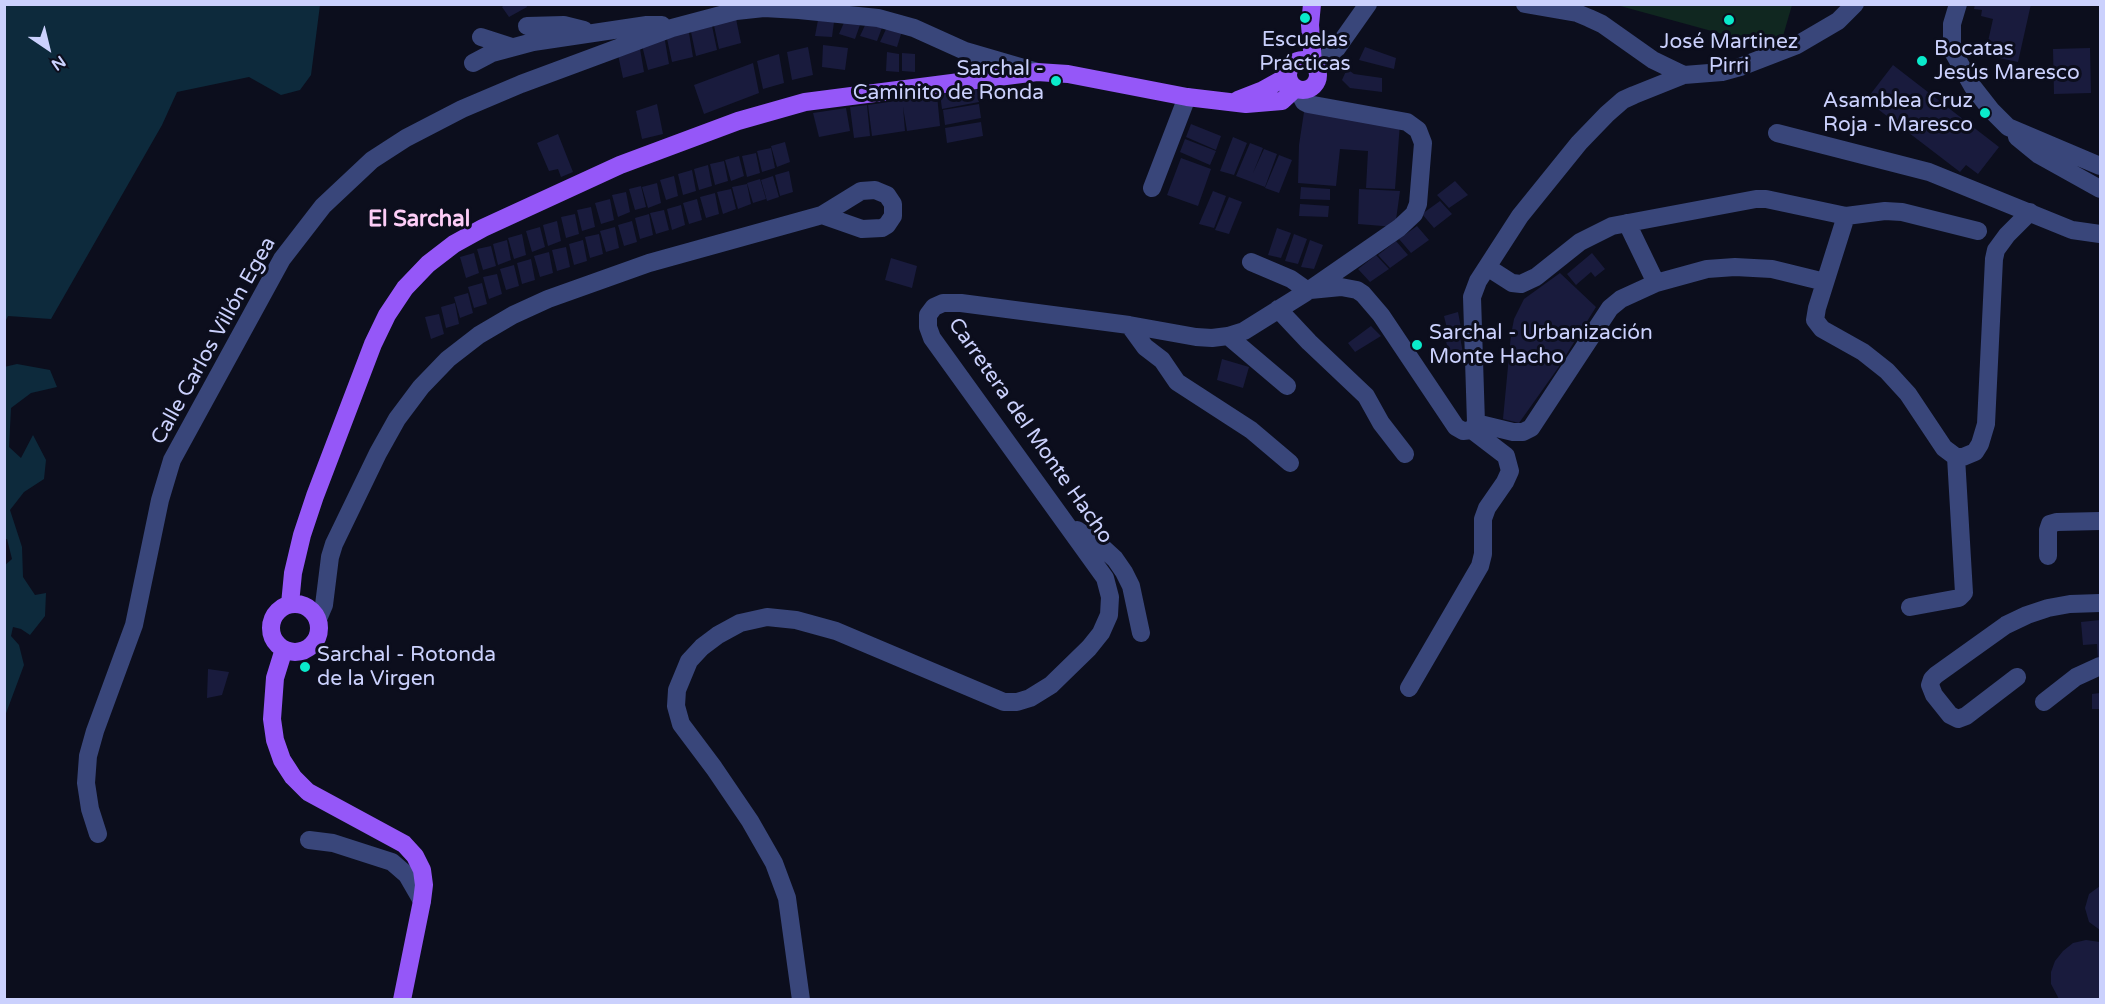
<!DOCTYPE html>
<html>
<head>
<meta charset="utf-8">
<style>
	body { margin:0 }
	#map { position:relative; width:2105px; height:1004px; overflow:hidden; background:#0c0e1d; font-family:"Varela Round",sans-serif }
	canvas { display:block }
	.frame { position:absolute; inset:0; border:6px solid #cbd1fd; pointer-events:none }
	.north { position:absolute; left:18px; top:18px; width:60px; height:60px; -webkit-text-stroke:4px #0c0e1d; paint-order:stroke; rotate:145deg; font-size:16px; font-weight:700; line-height:24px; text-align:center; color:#cbd1fd }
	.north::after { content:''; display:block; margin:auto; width:21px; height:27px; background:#cbd1fd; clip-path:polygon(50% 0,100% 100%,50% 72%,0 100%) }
</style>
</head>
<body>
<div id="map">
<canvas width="2105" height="1004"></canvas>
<div class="frame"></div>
<div class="north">N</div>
</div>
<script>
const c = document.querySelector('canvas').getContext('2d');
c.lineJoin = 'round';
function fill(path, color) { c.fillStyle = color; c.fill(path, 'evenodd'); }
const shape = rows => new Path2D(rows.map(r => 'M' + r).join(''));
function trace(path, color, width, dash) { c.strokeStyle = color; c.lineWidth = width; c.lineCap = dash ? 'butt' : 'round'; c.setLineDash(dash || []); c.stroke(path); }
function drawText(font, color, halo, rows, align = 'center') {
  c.font = font + ' "Varela Round",sans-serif'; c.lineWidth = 6; c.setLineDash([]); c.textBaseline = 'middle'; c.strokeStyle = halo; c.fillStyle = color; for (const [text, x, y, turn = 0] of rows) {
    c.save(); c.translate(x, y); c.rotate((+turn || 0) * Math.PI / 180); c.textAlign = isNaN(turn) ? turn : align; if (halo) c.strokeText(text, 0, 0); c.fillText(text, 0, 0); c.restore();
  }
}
const green = shape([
	[1613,4,1792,5,1781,43,1770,47]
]);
const water = shape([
	[5,4,320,5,311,75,300,90,281,95,249,77,177,92,162,125,51,319,8,316,5,322],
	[17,364,50,370,57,387,31,393,11,408,9,447,21,458,33,435,46,460,44,479,24,492,10,510,22,547,23,577,35,595,46,593,45,616,30,635,21,629,13,627,11,636,19,645,24,665,5,716,4,566,12,559,7,539,4,539,4,367]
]);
const building = shape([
	[505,4,526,4,527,7,509,17,502,7],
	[1975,4,2031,4,2018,62,1985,55,1993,19,1981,16,1982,10,1974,9],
	[735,14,741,43,719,49,713,21],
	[846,18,861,22,855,39,839,34],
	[818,20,834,22,832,37,815,36],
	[711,21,717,50,696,56,690,27],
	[867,21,883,25,877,41,860,36],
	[688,27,693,57,672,62,666,34],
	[887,27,902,31,897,47,880,42],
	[664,35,669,64,648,70,641,41],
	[639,43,644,72,623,78,617,50],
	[823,45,848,48,845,70,822,67],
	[808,47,813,75,792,80,787,52],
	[1365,47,1396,58,1394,69,1359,60],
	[2090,48,2091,93,2054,94,2053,49],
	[887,52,899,54,899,72,886,71],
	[902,53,915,54,915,72,902,71],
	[779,54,784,83,763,89,757,61],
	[753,63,759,93,704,114,694,85],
	[1893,65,1999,147,1978,174,1966,165,1960,172,1866,100],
	[1347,69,1354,74,1382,78,1382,92,1350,88,1342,80],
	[977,88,979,102,942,109,940,94],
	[937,95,940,126,907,131,903,107,905,131,872,136,868,105],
	[657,104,663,134,642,139,636,111],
	[979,104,981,118,945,125,943,110],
	[867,105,870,136,854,138,850,107],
	[846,108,850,131,819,137,813,113],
	[1304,112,1400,123,1395,189,1366,188,1368,151,1340,149,1336,186,1298,183,1299,145],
	[981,122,983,136,947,143,945,128],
	[1191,124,1221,136,1216,150,1186,137],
	[558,134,573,172,561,177,558,169,549,171,537,143],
	[1233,137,1247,143,1234,175,1220,171],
	[1185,139,1216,151,1210,165,1180,152],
	[785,142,790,162,777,167,771,146],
	[1250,143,1263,148,1253,173,1264,149,1277,154,1265,187,1236,176],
	[771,148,775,168,762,172,757,151],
	[756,153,760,173,747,177,742,156],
	[1279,155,1292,160,1279,193,1265,188],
	[739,156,744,176,731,181,725,160],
	[1181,158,1211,169,1198,206,1167,195],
	[724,161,728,181,715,185,710,164],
	[708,165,712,186,699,190,694,169],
	[692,170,696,191,683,195,678,174],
	[789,171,793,192,780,196,775,175],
	[674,176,678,196,666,200,660,180],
	[773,176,779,197,767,201,761,180],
	[760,179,766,199,753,203,747,183],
	[1455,181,1468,195,1449,208,1437,195],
	[657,183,661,203,648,208,642,187],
	[747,184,751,204,738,209,732,187],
	[641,186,646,207,635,210,629,189],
	[1301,187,1330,189,1330,200,1300,199],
	[731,189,736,209,723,214,717,192],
	[1359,189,1400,191,1395,227,1358,224],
	[1213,191,1226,196,1214,228,1199,224],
	[626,192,630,212,618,217,612,195],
	[715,193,719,214,706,218,700,197],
	[1229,197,1242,202,1229,234,1215,230],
	[610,199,614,220,601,224,595,203],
	[697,199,702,220,689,224,683,203],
	[1440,201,1452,214,1434,228,1422,214],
	[1300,204,1329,206,1328,217,1299,216],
	[681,205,685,225,672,230,667,209],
	[591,207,595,227,582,231,577,210],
	[664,210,669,230,656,234,650,213],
	[575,214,579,234,566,238,561,217],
	[649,214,653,235,640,239,635,218],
	[557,221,561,241,548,246,543,225],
	[632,221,637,242,624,246,618,225],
	[1417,226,1429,240,1411,253,1399,239],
	[540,227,545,247,532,252,526,231],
	[615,227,619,248,606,252,600,231],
	[1277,228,1291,233,1281,258,1268,255],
	[522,234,526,255,514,259,508,238],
	[599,234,603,254,590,258,585,237],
	[1294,234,1307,239,1298,264,1285,261],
	[507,240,511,260,498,265,493,244],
	[583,240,587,261,574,265,569,244],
	[1310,240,1323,245,1314,269,1301,267],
	[1396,241,1408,255,1390,268,1378,255],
	[491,246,496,266,483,270,477,249],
	[566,247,570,267,557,271,552,250],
	[549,252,553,273,540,277,534,256],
	[474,253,479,273,466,278,460,257],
	[1592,253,1605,269,1595,277,1591,272,1576,285,1567,274],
	[1376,255,1389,269,1370,282,1358,269],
	[891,258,917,266,912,288,885,280],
	[531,259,535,280,522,284,517,263],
	[514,265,519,286,506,290,500,269],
	[1560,273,1596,307,1558,368,1519,423,1503,419,1511,335,1514,319,1524,299],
	[497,274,502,294,489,299,483,277],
	[482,283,487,304,474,308,468,287],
	[468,293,473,313,460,318,454,297],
	[455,303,459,324,446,328,441,307],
	[1458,312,1462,333,1449,337,1444,316],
	[439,314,444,334,431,339,425,317],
	[1371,326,1381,336,1355,352,1348,343],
	[1460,337,1464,358,1451,362,1446,341],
	[1222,359,1249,367,1243,388,1217,380],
	[2100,620,2100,660,2098,660,2097,644,2083,645,2081,622],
	[208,669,229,672,222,695,207,698],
	[2100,693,2100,709,2092,709,2092,694],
	[2100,886,2100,930,2089,922,2085,908,2089,894],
	[2086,940,2100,942,2100,999,2059,999,2051,984,2051,972,2055,961,2063,951,2073,943]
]);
const minor = shape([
	[1525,4,1577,13,1589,18,1602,24,1653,60,1684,75,1722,72,1740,67,1797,45,1838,21,1855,4],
	[1958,4,1952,24,1952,50,1973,87,1991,110,2008,127,2100,166],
	[527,26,564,25,584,30],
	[481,37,512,47],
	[473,63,492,53,533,42,647,25,662,25],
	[1315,64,1324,59,1337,48,1368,4],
	[1777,133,1929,172,2072,230,2100,234],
	[2017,137,2039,155,2100,189],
	[1152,188,1187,97],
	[875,190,887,195,893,204,893,216,887,225,882,228,862,229,822,215,861,191,875,190],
	[1846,216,1817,308,1815,320,1822,329,1863,352,1887,371,1908,394,1944,448,1956,457],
	[1627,223,1656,283],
	[1251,262,1291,279,1308,291],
	[1487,267,1512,283,1521,284,1536,277,1580,242,1612,226,1756,199,1766,199,1846,216,1885,211,1902,212,1978,231],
	[1310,290,1341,287,1357,290,1363,294,1381,315,1456,427,1463,431,1472,430],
	[1278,309,1309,342,1366,396,1381,423,1405,454],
	[1129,325,1145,347,1162,360,1177,382,1251,430,1290,463],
	[1228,336,1287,386],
	[1476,423,1513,432,1523,432,1531,428,1610,308,1621,299,1656,283,1707,269,1735,267,1772,269,1825,282],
	[1472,430,1476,423,1472,297,1478,281,1520,216,1579,143,1607,114,1623,100,1634,95,1684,75],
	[1956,457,1963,457,1975,452,1980,444,1986,424,1994,259,1996,250,2007,235,2030,212],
	[1077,530,1103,548,1115,559,1124,572,1131,586,1141,633],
	[2048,556,2048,530,2050,524,2057,522,2100,521],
	[1910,607,1959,598,1964,593,1956,457],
	[318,619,324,605,330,557,334,544,378,453,397,419,421,387,448,359,479,335,513,315,548,299,649,263,822,215],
	[2017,677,1966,716,1958,719,1950,715,1934,695,1930,685,1932,679,1936,675,2006,625,2027,615,2048,608,2070,604,2100,603],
	[1409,688,1480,566,1483,554,1483,519,1487,508,1505,482,1510,471,1506,456,1472,430],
	[2044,702,2076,677,2100,666],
	[98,834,90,809,86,783,88,756,95,731,134,625,160,500,172,460,282,259,323,206,372,160,406,138,462,109,521,84,672,28,736,11,764,8,799,10,878,18,914,28,965,51,1037,72],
	[309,840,333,843,392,862,407,875,422,901],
	[801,1000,787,898,774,863,750,821,714,768,681,724,676,706,677,690,689,661,702,647,718,635,740,623,767,617,796,620,836,631,1004,702,1017,702,1030,698,1051,685,1089,648,1101,633,1109,615,1110,597,1105,578,932,338,928,327,928,315,934,307,943,303,961,303,1129,325,1196,337,1212,338,1228,336,1244,331,1308,291,1399,228,1414,214,1418,204,1423,143,1418,130,1407,122,1308,104,1304,102,1302,98,1303,90]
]);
const major = shape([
	[1312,4,1310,25,1313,63],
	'1288 75a15 15 0 1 1 30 0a15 15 0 1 1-30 0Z',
	[1238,100,1261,91,1288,76],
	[290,604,293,573,302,535,315,496,373,344,387,315,405,288,428,264,454,244,483,228,620,165,738,121,805,102,1037,72,1068,74,1187,97,1246,104,1282,101,1296,88],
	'271 628a24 24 0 1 1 48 0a24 24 0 1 1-48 0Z',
	[284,649,275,678,272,719,275,740,282,760,293,777,308,792,404,844,415,856,422,870,424,885,422,901,402,1000]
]);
const markers = [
	[1305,18,6,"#0aeacb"],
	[1729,20,6,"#0aeacb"],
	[1922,61,6,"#0aeacb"],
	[1056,81,6,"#0aeacb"],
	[1985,113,6,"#0aeacb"],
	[1417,345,6,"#0aeacb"],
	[305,667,6,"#0aeacb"]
];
const poiNames = [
	["Escuelas",1305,40,"center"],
	["Prácticas",1305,64,"center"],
	["José Martinez",1729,42,"center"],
	["Pirri",1729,66,"center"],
	["Bocatas",1934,49],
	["Jesús Maresco",1934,73],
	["Sarchal -",1044,69,"right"],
	["Caminito de Ronda",1044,93,"right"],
	["Asamblea Cruz",1973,101,"right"],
	["Roja - Maresco",1973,125,"right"],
	["Sarchal - Urbanización",1429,333],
	["Monte Hacho",1429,357],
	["Sarchal - Rotonda",317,655],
	["de la Virgen",317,679]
];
const streetNames = [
	["Calle Carlos Villón Egea",214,341,-61],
	["Carretera del Monte Hacho",1030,431,55]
];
const neighbourhoodNames = [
	["El Sarchal",419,220]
];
fill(green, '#102720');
fill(water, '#0d2a3c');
fill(building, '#191b3d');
trace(minor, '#39467a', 18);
trace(major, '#9557f8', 18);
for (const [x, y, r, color] of markers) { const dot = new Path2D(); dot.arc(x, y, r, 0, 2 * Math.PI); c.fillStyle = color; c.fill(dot); trace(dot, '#0c0e1d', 2); }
drawText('21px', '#cbd1fd', '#0c0e1d', poiNames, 'left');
drawText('21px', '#cbd1fd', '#0c0e1d', streetNames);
drawText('bold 22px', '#fdcdf7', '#0c0e1d', neighbourhoodNames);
</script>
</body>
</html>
